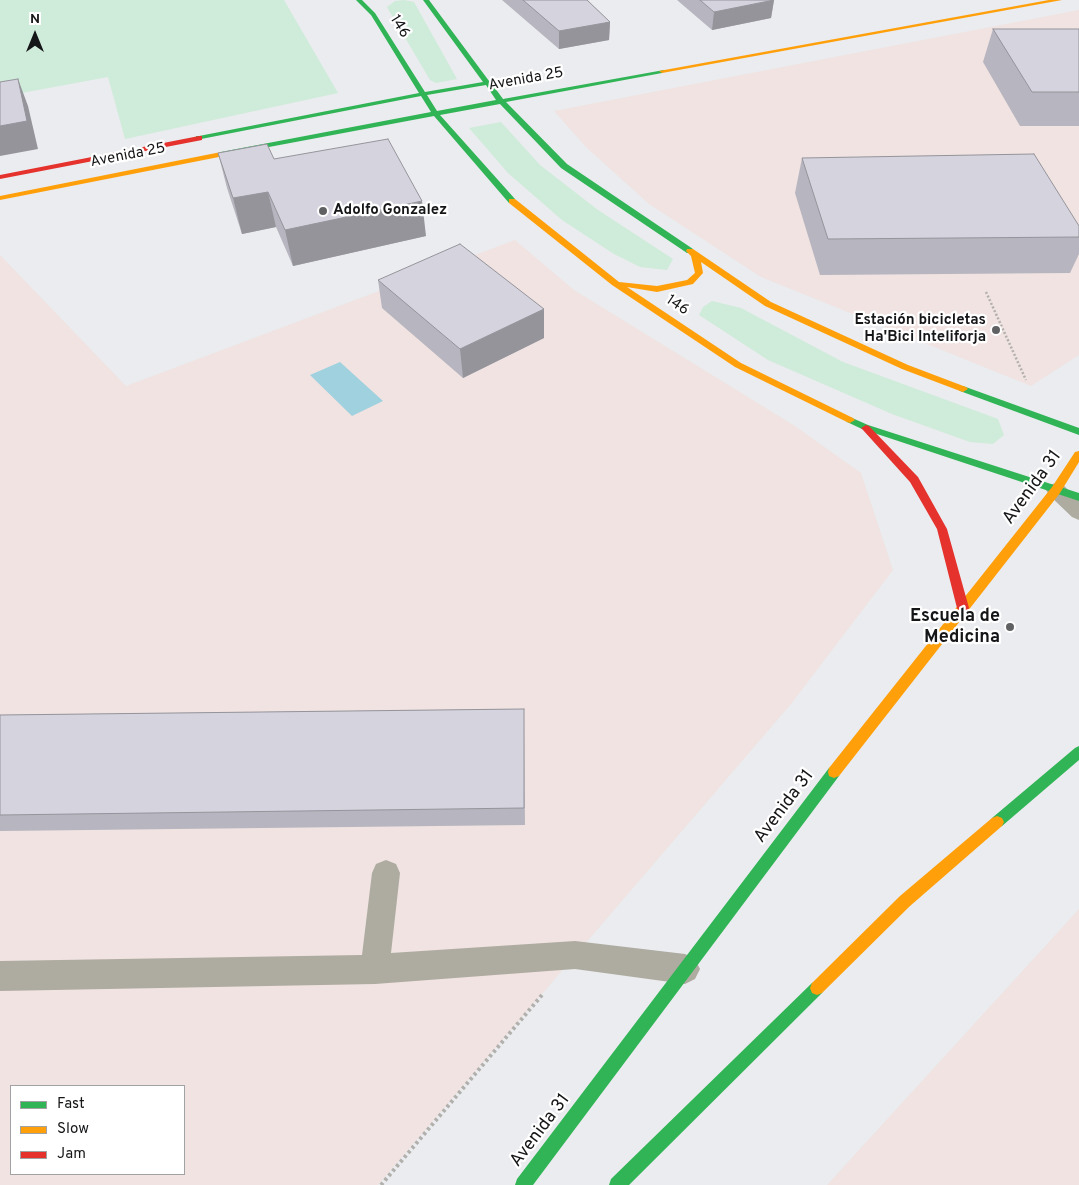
<!DOCTYPE html>
<html>
<head>
<meta charset="utf-8">
<style>
	body { margin:0 }
	#map { position:relative; width:1079px; height:1185px; overflow:hidden; background:#eaecef; font-family:Overpass,sans-serif }
	canvas { display:block }
	.legend { position:absolute; left:10px; top:1085px; width:175px; height:90px; box-sizing:border-box; background:#fff; border:1px solid #a1a2a3; margin:0; padding:6px 9px; list-style:none; font-size:15px; color:#151618 }
	.legend li { display:flex; align-items:center; gap:10px; height:25px }
	.legend b { width:25px; border:1px solid #a1a2a3 }
	.north { position:absolute; left:10px; top:10px; width:50px; height:50px; -webkit-text-stroke:4px #fff; paint-order:stroke; rotate:0deg; font-size:14px; font-weight:700; line-height:20px; text-align:center; color:#151618 }
	.north::after { content:''; display:block; margin:auto; width:18px; height:22px; background:#151618; clip-path:polygon(50% 0,100% 100%,50% 72%,0 100%) }
</style>
</head>
<body>
<div id="map">
<canvas width="1079" height="1185"></canvas>
<ul class="legend">
<li><b style="height:6px;background:#30b455"></b>Fast</li>
<li><b style="height:6px;background:#ff9f0a"></b>Slow</li>
<li><b style="height:6px;background:#e5322d"></b>Jam</li>
</ul>
<div class="north">N</div>
</div>
<script>
const c = document.querySelector('canvas').getContext('2d');
c.lineJoin = 'round';
function fill(path, color) { c.fillStyle = color; c.fill(path, 'evenodd'); }
const shape = rows => new Path2D(rows.map(r => 'M' + r).join(''));
function trace(path, color, width, dash) { c.strokeStyle = color; c.lineWidth = width; c.lineCap = dash ? 'butt' : 'round'; c.setLineDash(dash || []); c.stroke(path); }
function drawText(font, color, halo, rows, align = 'center') {
  c.font = font + ' Overpass,sans-serif'; c.lineWidth = 4.5; c.setLineDash([]); c.textBaseline = 'middle'; c.strokeStyle = halo; c.fillStyle = color; for (const [text, x, y, turn = 0] of rows) {
    c.save(); c.translate(x, y); c.rotate((+turn || 0) * Math.PI / 180); c.textAlign = isNaN(turn) ? turn : align; if (halo) c.strokeText(text, 0, 0); c.fillText(text, 0, 0); c.restore();
  }
}
const education = shape([
	[1079,10,1079,355,1031,386,761,277,649,204,586,147,554,111],
	[515,240,574,290,795,426,861,473,893,570,791,704,378,1185,0,1185,0,255,126,386],
	[11,1086,184,1086,184,1174,11,1174],
	[1079,909,1079,1185,827,1185]
]);
const green = shape([
	[0,0,284,0,338,93,125,139,108,77,0,97],
	[404,0,414,2,457,79,436,83,430,80,387,7,395,1],
	[501,122,540,165,598,210,673,259,667,270,640,267,614,254,562,220,508,173,469,128],
	[712,301,741,308,843,362,998,419,1004,435,993,444,970,442,892,414,768,360,699,315,703,307]
]);
const water = shape([
	[340,362,383,401,352,416,310,375]
]);
const pathFar1 = shape([
	[986,292,1026,380]
]);
const path = shape([
	[381,1185,542,995]
]);
const lane = shape([
	[1056,483,1063,485,1079,500,1079,520,1072,517,1049,495,1046,490,1049,485,1056,483],
	[386,860,396,864,400,873,391,953,575,941,685,954,695,959,700,969,695,979,685,984,575,969,375,984,0,991,0,961,362,955,372,873,376,864,386,860]
]);
const fast = shape([
	[356,0,362,0,375,13,425,92,483,82,423,0,429,0,489,81,526,76,526,78,492,84,503,99,664,70,665,71,662,73,506,102,567,164,693,249,693,253,687,253,561,168,500,104,440,115,515,199,515,203,509,203,434,116,221,156,217,154,221,152,431,112,421,96,196,140,196,136,199,136,419,93,371,15,356,0],
	[486,85,496,100,437,111,427,95,486,85],
	[963,386,1079,428,1079,435,960,391,958,389,963,386],
	[850,417,868,425,1079,493,1079,501,862,429,847,422,845,420,850,417],
	[1079,746,1079,760,1002,826,997,828,992,826,990,822,992,818,1075,748,1079,746],
	[834,766,839,768,840,772,839,776,533,1185,515,1185,517,1179,829,768,834,766],
	[817,981,822,983,824,988,822,993,629,1185,609,1185,611,1179,812,983,817,981]
]);
const slow = shape([
	[1049,0,1062,0,662,73,659,71,1049,0],
	[221,152,225,154,224,156,0,200,0,196,221,152],
	[509,199,515,199,619,282,657,286,687,280,695,273,691,256,686,251,687,249,693,249,771,302,908,365,966,387,968,389,963,392,960,391,902,369,765,306,701,262,703,273,693,284,657,292,627,287,741,363,853,418,855,420,850,423,847,422,735,367,612,285,509,203,509,199],
	[1079,451,1079,462,1060,493,839,776,834,778,829,776,828,772,829,768,1052,487,1075,452,1079,451],
	[997,816,1002,818,1004,822,1002,826,910,906,822,993,817,995,812,993,810,988,812,983,900,896,992,818,997,816]
]);
const jam = shape([
	[199,136,202,136,202,140,0,179,0,175,199,136],
	[866,425,869,426,918,477,947,529,969,608,967,611,959,611,957,608,937,529,910,482,863,430,861,428,866,425]
]);
const wall = shape([
	[502,0,587,0,610,22,609,40,559,49],
	[677,0,774,0,771,18,712,30],
	[993,29,1079,29,1079,126,1020,126,983,62],
	[218,153,274,159,426,236,293,266,276,227,242,234,227,188],
	[802,158,1079,226,1079,254,1070,273,820,275,795,193],
	[378,280,544,309,544,338,463,378,382,308],
	[524,709,525,825,0,831,0,715]
]);
const shadedWall = shape([
	[774,0,771,18,712,30,714,12],
	[610,22,609,40,559,49,559,31],
	[18,79,28,106,38,149,0,156,0,126],
	[268,192,276,227,242,234,233,198],
	[422,201,426,236,293,266,285,230],
	[544,309,544,338,463,378,460,349]
]);
const building = shape([
	[523,0,587,0,610,22,559,31,523,0],
	[700,0,774,0,714,12,700,0],
	[993,29,1079,29,1079,92,1032,92,993,29],
	[18,79,27,121,0,126,0,82,18,79],
	[388,139,422,201,285,230,268,192,233,198,218,153,267,144,274,159,388,139],
	[1034,154,1079,226,1079,237,828,239,802,158,1034,154],
	[460,244,544,309,460,349,378,280,460,244],
	[524,709,524,808,0,815,0,715,524,709]
]);
const markers = [
	[323,211,5,"#606163"],
	[996,330,5,"#606163"],
	[1010,627,5,"#606163"]
];
const farStreetnames = [
	["146",399,27,58],
	["Avenida 25",526,80,-10],
	["Avenida 25",128,156,-11],
	["146",677,306,34]
];
const farPoinames = [
	["Adolfo Gonzalez",333,211],
	["Estación bicicletas",986,321,"right"],
	["Ha'Bici Inteliforja",986,338,"right"]
];
const streetNames = [
	["Avenida 31",1033,488,-54],
	["Avenida 31",785,807,-53],
	["Avenida 31",541,1131,-53]
];
const poiNames = [
	["Escuela de",1000,617],
	["Medicina",1000,638]
];
fill(education, '#f0e3e1');
fill(green, '#cfebd9');
fill(water, '#a0d1df');
trace(pathFar1, '#b2b0ac', 2.5, [2, 2]);
trace(path, '#b2b0ac', 4, [3, 3]);
fill(lane, '#aeaba1');
fill(fast, '#30b455');
fill(slow, '#ff9f0a');
fill(jam, '#e5322d');
fill(wall, '#b7b5bf');
fill(shadedWall, '#95949b');
fill(building, '#d5d3de');
trace(building, '#95949b', 1);
for (const [x, y, r, color] of markers) { const dot = new Path2D(); dot.arc(x, y, r, 0, 2 * Math.PI); c.fillStyle = color; c.fill(dot); trace(dot, '#fff', 2); }
drawText('15px', '#151618', '#fff', farStreetnames);
drawText('bold 15px', '#151618', '#fff', farPoinames, 'left');
drawText('18px', '#151618', '#fff', streetNames);
drawText('bold 18px', '#151618', '#fff', poiNames, 'right');
</script>
</body>
</html>
